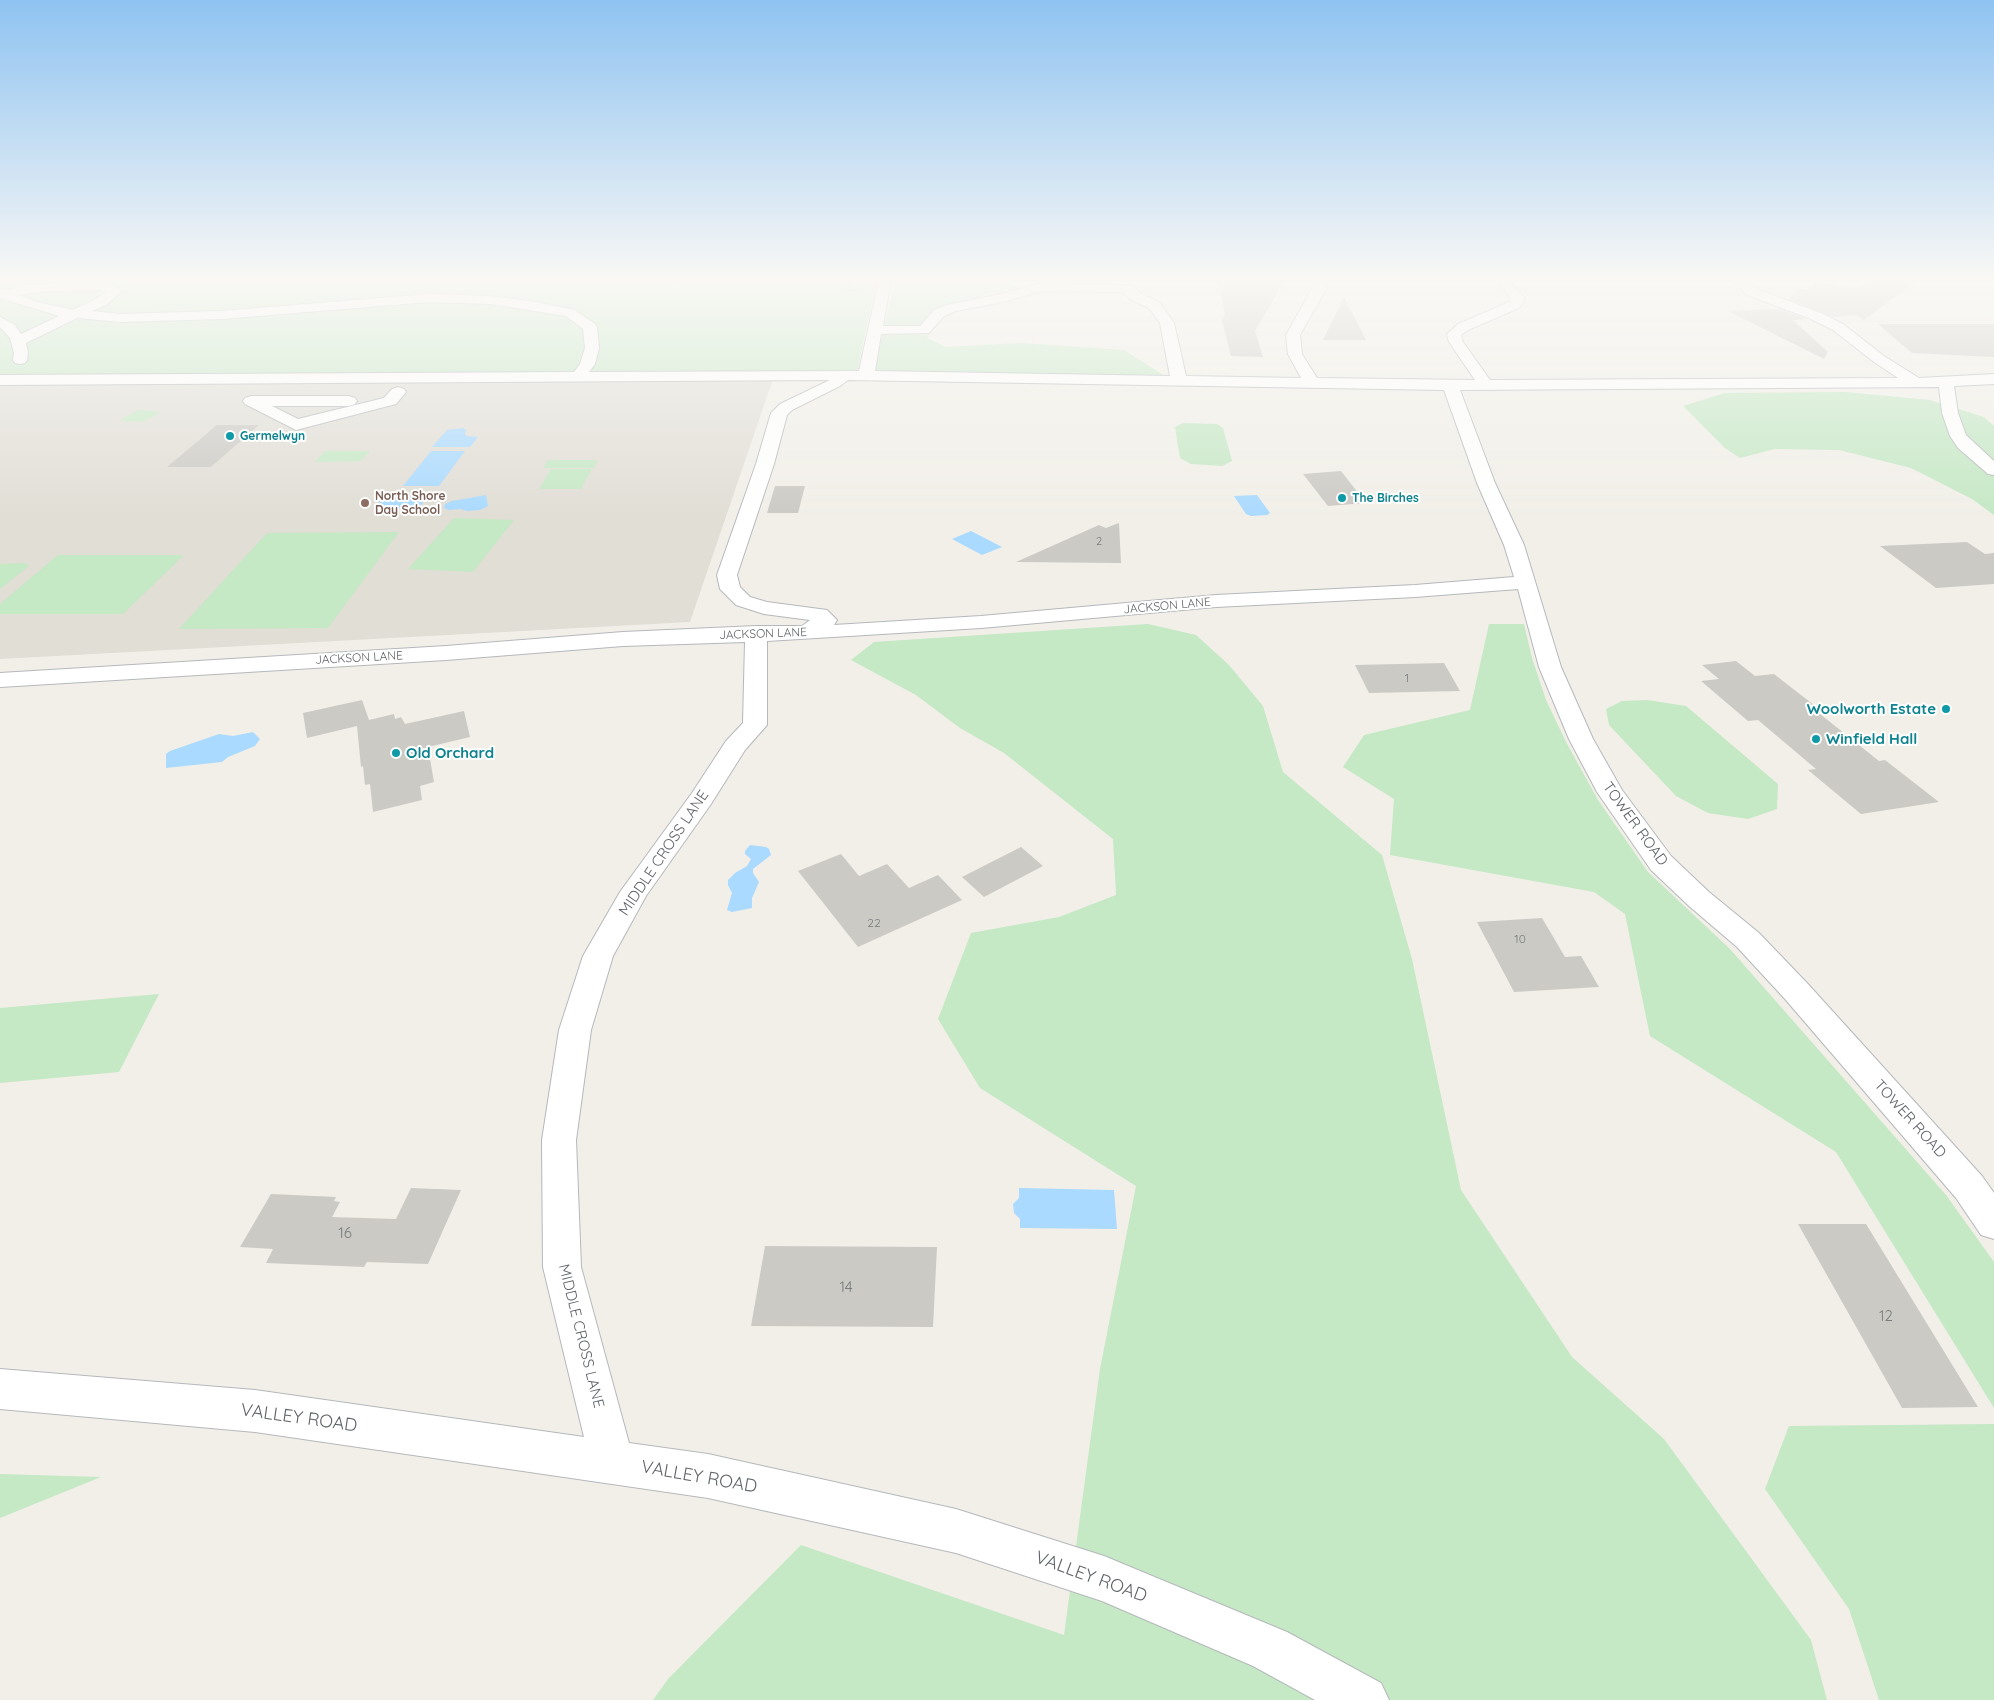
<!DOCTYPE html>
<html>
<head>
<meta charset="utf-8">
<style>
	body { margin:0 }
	canvas { display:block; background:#f1efe8 }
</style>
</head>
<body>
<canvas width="1994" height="1700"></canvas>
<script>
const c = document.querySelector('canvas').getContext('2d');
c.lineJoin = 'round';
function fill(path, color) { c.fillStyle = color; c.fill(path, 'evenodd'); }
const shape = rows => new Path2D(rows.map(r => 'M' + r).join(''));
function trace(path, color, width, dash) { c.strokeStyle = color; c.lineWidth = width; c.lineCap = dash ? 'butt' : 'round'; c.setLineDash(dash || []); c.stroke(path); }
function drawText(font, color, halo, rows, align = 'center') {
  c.font = font + ' Quicksand,sans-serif'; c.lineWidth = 4; c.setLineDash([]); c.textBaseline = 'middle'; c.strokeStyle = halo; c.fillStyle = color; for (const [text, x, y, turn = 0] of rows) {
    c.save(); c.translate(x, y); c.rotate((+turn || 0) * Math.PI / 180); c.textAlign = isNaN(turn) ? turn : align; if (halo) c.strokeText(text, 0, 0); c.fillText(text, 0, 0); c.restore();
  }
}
const education = shape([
	[773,379,690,622,0,659,0,384]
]);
const green = shape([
	[0,279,877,279,857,372,0,378],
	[895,279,1013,279,1014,288,942,306,927,338,946,347,1021,343,1124,350,1165,376,874,372],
	[1845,392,1930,400,1984,417,1994,426,1994,515,1972,499,1911,468,1839,450,1775,449,1740,458,1725,448,1683,406,1725,393],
	[137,410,161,412,143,422,119,421],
	[1183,423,1217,424,1223,428,1232,461,1222,466,1191,464,1180,458,1175,427],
	[325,451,370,451,361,461,315,462],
	[548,460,598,460,594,468,543,468],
	[551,469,592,469,581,489,539,489],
	[454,518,514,520,473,572,408,569],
	[399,532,328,628,179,629,267,533],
	[58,555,184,555,123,614,0,614,0,604],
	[25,563,29,566,0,589,0,564],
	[1148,624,1196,635,1229,665,1263,706,1283,772,1382,855,1412,959,1461,1190,1572,1357,1664,1439,1811,1640,1827,1700,653,1700,668,1679,801,1545,1064,1635,1100,1369,1136,1186,980,1088,938,1019,971,933,1059,917,1116,895,1113,839,1004,753,960,728,916,695,851,660,874,642],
	[1489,624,1524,624,1532,658,1546,700,1566,742,1598,800,1648,872,1730,949,1946,1195,1994,1262,1994,1408,1836,1152,1650,1036,1625,914,1594,892,1390,855,1394,799,1343,767,1364,735,1470,710],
	[1647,700,1686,706,1778,784,1777,809,1748,819,1708,813,1676,796,1609,725,1606,709,1622,701],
	[159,994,119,1072,0,1083,0,1008],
	[1994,1424,1994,1700,1879,1700,1849,1609,1765,1489,1789,1426],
	[0,1474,101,1477,0,1518]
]);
const water = shape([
	[463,428,466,430,465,434,466,436,478,437,470,447,432,447,447,430],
	[431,451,465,451,439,486,403,486],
	[486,495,488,506,480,510,467,511,461,509,449,510,444,508,445,504,452,501],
	[1257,495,1270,513,1267,515,1251,516,1246,514,1234,496],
	[384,496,428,496,418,509,373,509],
	[971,531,1002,547,982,555,952,539],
	[253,732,260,739,255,746,228,757,222,762,166,768,166,754,170,751,219,734,233,736],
	[750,845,766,847,769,849,771,855,753,869,753,873,759,882,752,898,752,908,732,912,727,910,732,893,728,885,728,880,735,873,747,866,751,859,745,854,745,851],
	[1019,1188,1114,1190,1117,1229,1020,1228,1020,1219,1014,1213,1013,1204,1019,1198]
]);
const building = shape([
	[1218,279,1285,280,1255,331,1263,357,1231,356,1222,321,1225,314],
	[1873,279,1919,279,1864,320,1855,315,1833,317,1789,299,1798,288,1809,290,1815,282,1858,289],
	[1344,297,1366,340,1323,340],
	[1779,309,1806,319,1793,320,1828,352,1824,359,1728,311],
	[1878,324,1994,324,1994,357,1912,353],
	[217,425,259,425,211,467,167,467],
	[1341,471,1366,503,1328,506,1303,474],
	[775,486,805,486,798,513,767,513],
	[1119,523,1121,563,1016,562,1099,525,1106,528],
	[1967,542,1985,554,1994,553,1994,584,1936,588,1880,546],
	[1736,661,1755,676,1774,674,1819,709,1815,710,1879,761,1885,760,1939,802,1861,814,1808,770,1816,769,1758,720,1748,721,1701,681,1719,679,1702,665],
	[1444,663,1460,691,1369,693,1355,665],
	[362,700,369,720,394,714,395,719,401,717,405,724,464,711,470,737,428,747,434,782,420,786,422,800,373,812,370,784,365,785,363,766,361,767,357,726,307,738,303,713],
	[1021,847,1043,866,984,897,962,877],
	[841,854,859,876,887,864,909,888,938,875,962,900,858,947,798,871],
	[1542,918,1565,957,1581,956,1599,987,1514,992,1477,922],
	[411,1188,461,1190,428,1264,367,1262,364,1267,266,1263,273,1249,240,1247,271,1194,336,1197,334,1201,340,1202,332,1217,396,1219],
	[1798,1224,1866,1224,1978,1407,1902,1408],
	[765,1246,937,1247,933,1327,751,1326]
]);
const path = shape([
	[298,279,322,284],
	[547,279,680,281,696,285,721,279],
	[833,279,852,284,847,290,859,290],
	[507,280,544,279]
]);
const minor = shape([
	[879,279,891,279,883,326,920,326,934,310,947,305,1001,294,1040,283,1131,285,1140,293,1159,302,1174,323,1186,376,1301,378,1288,354,1286,335,1312,289,1314,279,1326,279,1326,289,1300,335,1302,354,1317,378,1475,380,1449,342,1447,334,1458,324,1509,302,1511,299,1509,296,1494,279,1507,279,1525,299,1519,308,1468,330,1461,335,1463,342,1490,380,1898,378,1874,362,1833,330,1811,319,1747,295,1735,282,1737,279,1750,279,1748,282,1757,289,1821,313,1843,324,1884,356,1919,378,1994,374,1994,384,1954,386,1958,413,1966,435,1994,461,1994,475,1988,474,1958,448,1950,436,1942,413,1939,387,1460,390,1495,483,1524,545,1561,667,1593,739,1622,790,1671,856,1709,892,1759,933,1807,983,1982,1176,1994,1193,1994,1239,1981,1235,1956,1198,1785,999,1737,947,1689,906,1651,870,1597,792,1569,739,1539,667,1518,589,1415,597,1216,607,981,628,767,641,767,725,745,750,711,804,646,896,613,956,591,1030,576,1140,581,1267,629,1443,708,1454,956,1509,1104,1556,1287,1632,1381,1683,1389,1700,1315,1700,1253,1666,1102,1601,956,1553,708,1498,255,1432,0,1409,0,1369,255,1390,584,1437,543,1267,542,1140,559,1030,583,956,620,892,692,793,726,741,743,723,745,642,623,646,446,660,0,687,0,673,446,646,623,632,756,626,802,626,810,620,764,614,736,605,720,589,717,575,756,464,771,413,780,404,830,380,0,385,0,375,574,372,580,364,585,348,583,329,566,316,490,304,429,302,221,319,120,322,77,318,26,343,28,353,27,360,25,363,20,364,15,363,13,360,14,353,10,338,0,327,0,317,15,325,21,334,59,316,0,298,0,288,7,290,24,285,102,282,118,287,120,293,106,305,92,311,120,314,221,311,429,294,490,296,535,302,575,310,595,324,597,327,599,348,595,364,589,372,859,371,879,279],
	[101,290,106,292,96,299,73,310,37,302,19,295,49,291,101,290],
	[1041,291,1123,292,1130,299,1149,308,1160,323,1170,376,875,371,881,334,929,333,944,316,956,311,1003,302,1041,291],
	[848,380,1444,390,1477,483,1504,545,1514,577,1415,585,1216,595,981,616,834,625,837,620,827,610,767,602,750,597,740,587,737,575,774,464,787,415,792,410,840,386,848,380],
	[398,387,404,389,406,392,396,404,296,430,245,404,243,401,245,398,251,396,349,396,355,398,357,401,355,404,349,406,272,406,298,419,384,398,392,389,398,387]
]);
const markers = [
	[230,436,5,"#0f9aa8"],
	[1342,498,5,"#0f9aa8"],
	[365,503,5,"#8d6e63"],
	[1946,709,5,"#0f9aa8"],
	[1816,739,5,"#0f9aa8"],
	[396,753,5,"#0f9aa8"]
];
const farNumbernames = [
	["2",1099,542]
];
const farCulturenames = [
	["Germelwyn",240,436],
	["The Birches",1352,498]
];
const farEducationnames = [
	["North Shore",375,496],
	["Day School",375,510]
];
const farStreetnames = [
	["JACKSON LANE",1167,606,-5],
	["JACKSON LANE",763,634,-2],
	["JACKSON LANE",359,658,-3]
];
const numberNames = [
	["1",1407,678],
	["22",874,923],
	["10",1520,939]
];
const cultureNames = [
	["Woolworth Estate",1936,709,"right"],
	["Winfield Hall",1826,739],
	["Old Orchard",406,753]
];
const streetNames = [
	["TOWER ROAD",1635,824,54],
	["MIDDLE CROSS LANE",664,853,-56],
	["TOWER ROAD",1910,1119,48],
	["MIDDLE CROSS LANE",581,1336,76]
];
const nearNumbernames = [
	["16",345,1233],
	["14",846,1287],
	["12",1886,1316]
];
const nearStreetnames = [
	["VALLEY ROAD",299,1418,8],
	["VALLEY ROAD",699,1477,10],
	["VALLEY ROAD",1091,1577,20]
];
fill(education, '#e1ded6');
fill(green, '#c5e8c5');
fill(water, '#aadaff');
fill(building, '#cccac5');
trace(minor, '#b5b8bc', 2);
trace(path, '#9cc7a9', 2, [2.5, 1]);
fill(minor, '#fff');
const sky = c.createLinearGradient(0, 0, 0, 517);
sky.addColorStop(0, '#8fc3f1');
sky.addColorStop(0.54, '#f9f8f5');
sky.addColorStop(1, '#f9f8f500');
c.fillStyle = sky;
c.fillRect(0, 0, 1994, 517);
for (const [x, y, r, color] of markers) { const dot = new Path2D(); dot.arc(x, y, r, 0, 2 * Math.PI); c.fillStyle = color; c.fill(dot); trace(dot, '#fff', 2); }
drawText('11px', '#7a7d7f', null, farNumbernames);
drawText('bold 12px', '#0d838f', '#fff', farCulturenames, 'left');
drawText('bold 12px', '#785e54', '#fff', farEducationnames, 'left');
drawText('12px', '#5f6368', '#fff', farStreetnames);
drawText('12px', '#7a7d7f', null, numberNames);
drawText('bold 15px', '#0d838f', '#fff', cultureNames, 'left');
drawText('15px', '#5f6368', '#fff', streetNames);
drawText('15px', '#7a7d7f', null, nearNumbernames);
drawText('18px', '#5f6368', '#fff', nearStreetnames);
</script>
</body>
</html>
